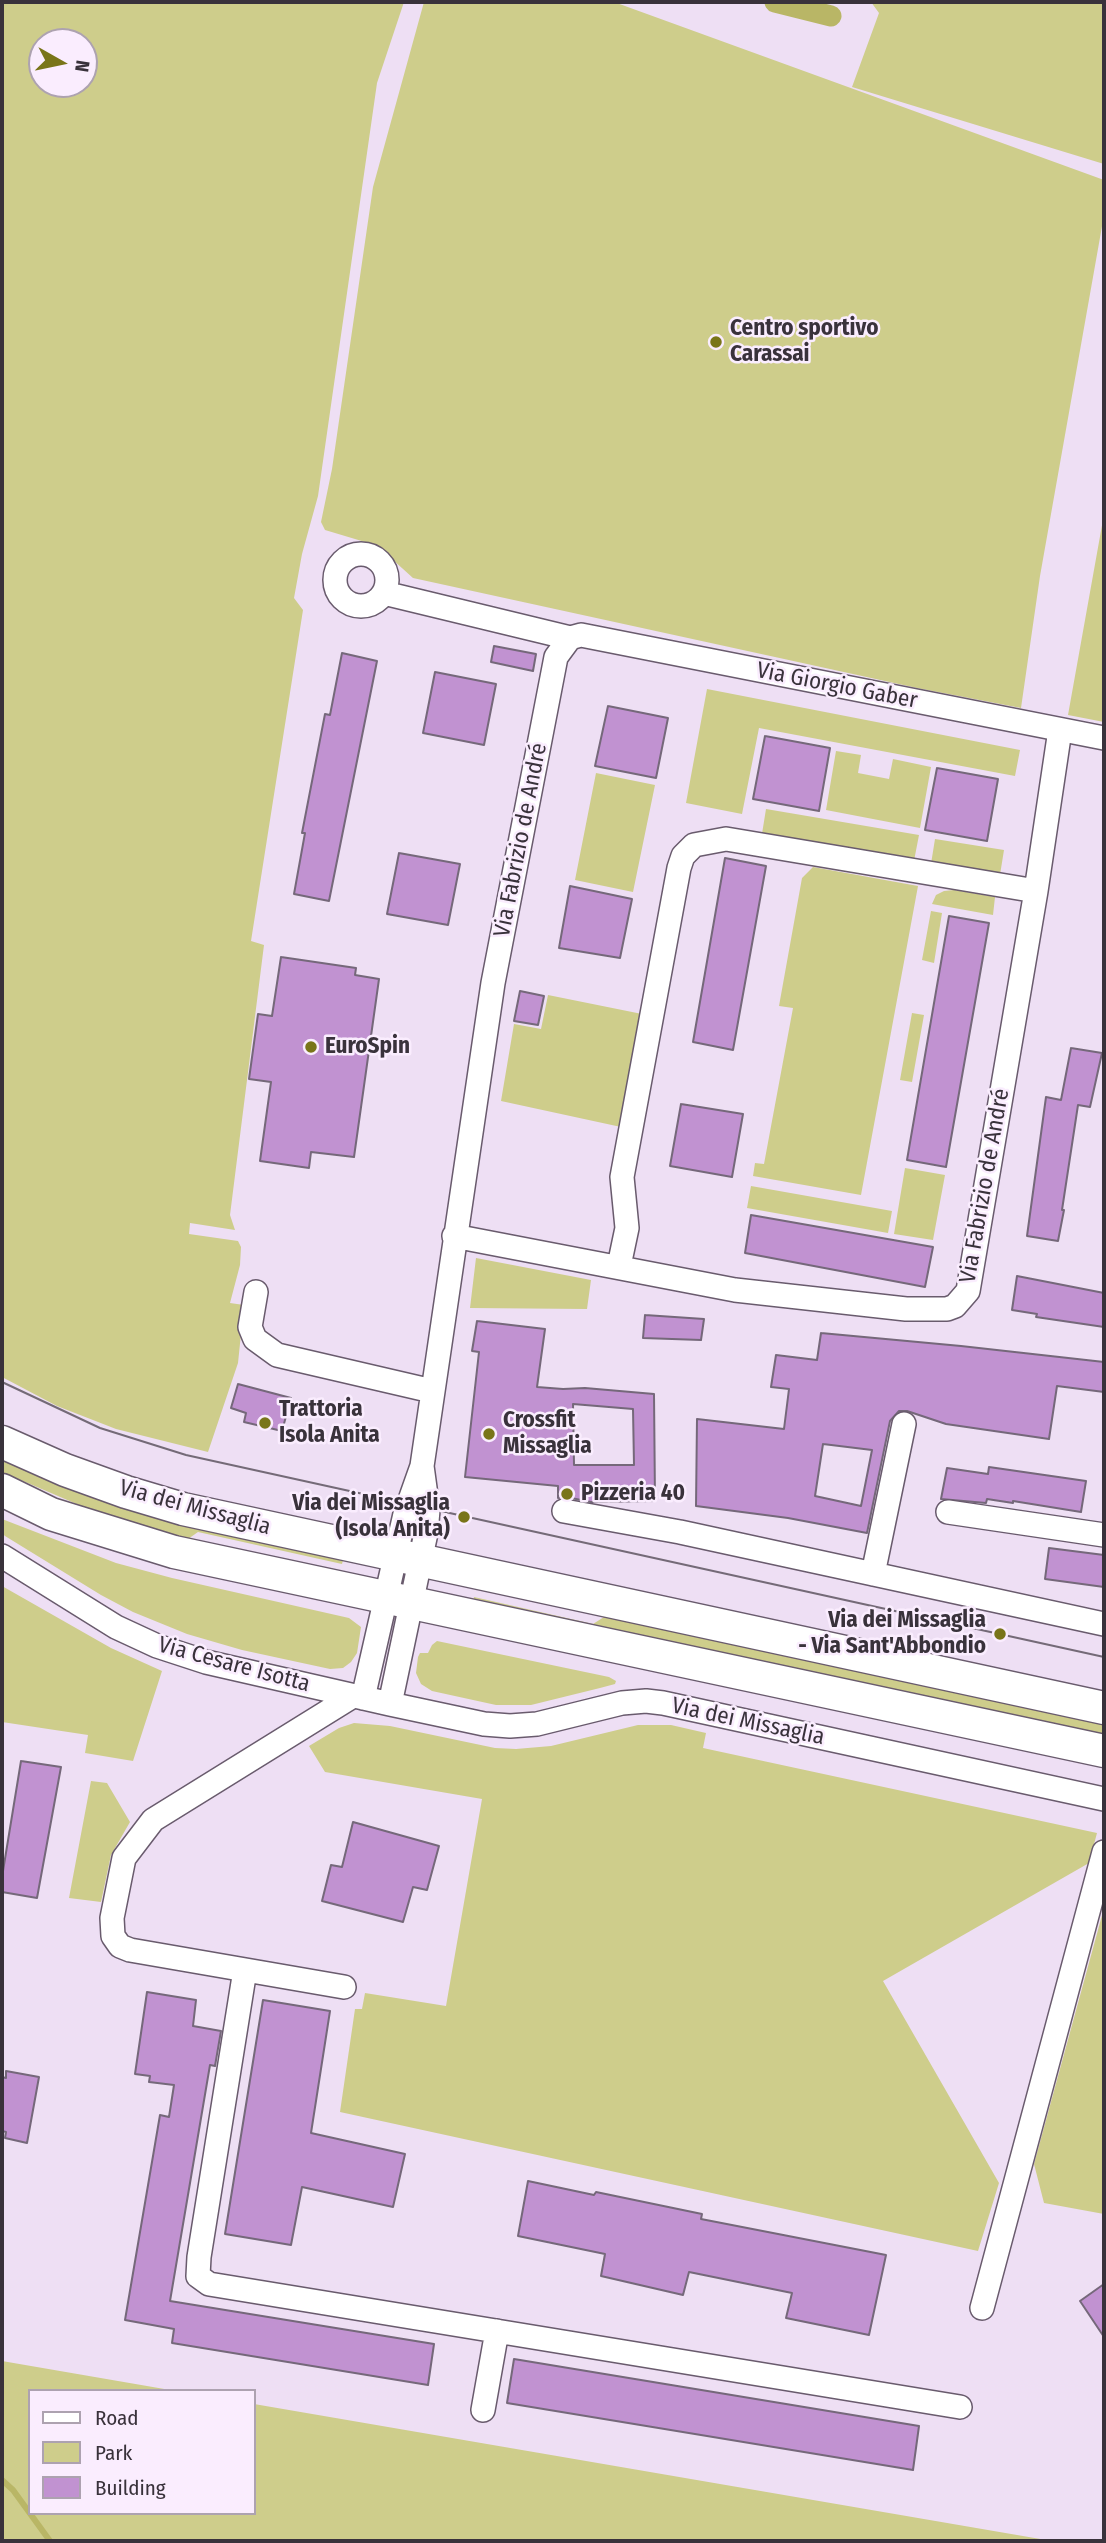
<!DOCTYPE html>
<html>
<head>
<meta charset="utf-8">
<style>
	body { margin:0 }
	#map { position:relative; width:1106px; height:2543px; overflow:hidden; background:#eedff4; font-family:"Fira Sans Condensed",sans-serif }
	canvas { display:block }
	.frame { position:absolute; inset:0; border:4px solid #39323b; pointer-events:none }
	.legend { position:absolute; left:28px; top:2389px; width:228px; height:126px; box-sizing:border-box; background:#faedfe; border:2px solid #ada2b0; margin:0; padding:9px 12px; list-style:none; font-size:21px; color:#39323b }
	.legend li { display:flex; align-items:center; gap:14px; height:35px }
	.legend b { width:35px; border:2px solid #ada2b0 }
	.north { position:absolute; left:28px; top:28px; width:70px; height:70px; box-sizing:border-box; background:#faedfe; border:2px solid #ada2b0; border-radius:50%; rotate:99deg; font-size:19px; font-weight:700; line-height:28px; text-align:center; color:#39323b }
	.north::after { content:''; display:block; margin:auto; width:24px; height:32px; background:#797519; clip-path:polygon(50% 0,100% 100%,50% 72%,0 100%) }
</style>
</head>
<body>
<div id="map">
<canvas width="1106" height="2543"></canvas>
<div class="frame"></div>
<ul class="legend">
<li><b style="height:9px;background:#fff"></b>Road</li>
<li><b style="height:19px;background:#cecd8b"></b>Park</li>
<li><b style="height:19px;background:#c192d1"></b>Building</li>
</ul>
<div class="north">N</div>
</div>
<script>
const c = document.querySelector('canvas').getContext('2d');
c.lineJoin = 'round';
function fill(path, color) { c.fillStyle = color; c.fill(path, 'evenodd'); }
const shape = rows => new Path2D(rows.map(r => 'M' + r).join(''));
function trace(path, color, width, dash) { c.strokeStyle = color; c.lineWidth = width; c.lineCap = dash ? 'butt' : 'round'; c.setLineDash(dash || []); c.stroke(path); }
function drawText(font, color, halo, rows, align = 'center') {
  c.font = font + ' "Fira Sans Condensed",sans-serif'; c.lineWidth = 5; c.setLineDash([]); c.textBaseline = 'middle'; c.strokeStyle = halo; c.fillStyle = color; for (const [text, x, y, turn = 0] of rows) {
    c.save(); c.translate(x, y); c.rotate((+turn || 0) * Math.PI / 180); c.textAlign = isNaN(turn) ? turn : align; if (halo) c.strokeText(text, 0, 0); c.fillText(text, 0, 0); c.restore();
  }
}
const green = shape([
	[2,2,404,2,377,83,318,496,302,554,294,598,303,610,251,941,264,945,230,1215,235,1230,190,1223,189,1234,238,1241,241,1247,240,1265,230,1303,244,1305,238,1363,208,1452,116,1429,57,1406,2,1377],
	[42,42,84,42,84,84,42,84],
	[424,2,614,2,1104,180,1104,215,1040,576,1021,708,917,688,413,578,382,550,365,542,325,530,321,522,332,469,373,187],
	[871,2,1104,2,1104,164,852,87,879,13],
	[1104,514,1104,722,1068,715],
	[707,689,1020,750,1015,776,759,728,742,814,686,803],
	[836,751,861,755,858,773,889,779,893,759,931,767,920,828,826,810],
	[596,773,655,785,633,892,575,880],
	[766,809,919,835,913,866,761,840],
	[935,839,1004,850,999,881,930,870],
	[813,867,918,886,861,1195,753,1176,755,1163,764,1164,793,1008,779,1006,802,878],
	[954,890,995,897,993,915,932,904,936,895,944,891],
	[931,911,942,913,934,963,922,960],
	[548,995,642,1014,621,1127,501,1101,514,1024,541,1029],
	[912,1013,924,1015,912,1082,900,1080],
	[905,1168,945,1175,933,1240,894,1234],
	[751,1186,892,1211,888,1233,747,1208],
	[476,1258,591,1280,587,1309,470,1308],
	[2,1457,40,1476,133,1511,343,1560,342,1564,198,1532,188,1539,165,1534,93,1511,2,1472],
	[2,1519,116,1563,172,1578,349,1618,361,1627,357,1653,351,1662,343,1668,330,1669,242,1650,187,1634,133,1612,101,1595,5,1536,2,1533],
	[2,1586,111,1648,162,1671,133,1761,85,1753,88,1735,2,1722],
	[474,1597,593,1624,604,1617,1104,1725,1104,1739,473,1602],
	[437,1641,609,1677,616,1681,615,1684,600,1688,531,1705,496,1705,432,1691,421,1684,416,1673,418,1657,420,1653,428,1653,432,1645],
	[354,1723,390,1726,495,1748,516,1749,551,1746,638,1725,671,1725,706,1733,703,1748,1097,1833,1089,1863,883,1981,999,2183,978,2251,340,2112,355,2009,362,2009,365,1993,446,2006,482,1799,325,1772,309,1746,339,1728],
	[91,1781,107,1783,130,1822,111,1855,101,1902,69,1898],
	[1104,1908,1104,2214,1044,2203,1034,2164],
	[2,2361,176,2391,30,2391,30,2513,254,2513,254,2404,1052,2541,2,2541]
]);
const stream = shape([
	[2,2480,13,2490,50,2541]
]);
const canal = shape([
	[775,2,831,16]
]);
const building = shape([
	[494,646,536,654,533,671,491,662,494,646],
	[342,653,377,661,329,901,294,894,305,833,302,833,325,714,330,715,342,653],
	[435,672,496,684,484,745,423,733,435,672],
	[608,706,668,718,656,778,595,766,608,706],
	[765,736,830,748,819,811,753,799,765,736],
	[937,768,998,779,987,841,925,830,937,768],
	[399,853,460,864,448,925,387,914,399,853],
	[725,858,766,866,733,1050,693,1042,725,858],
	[570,886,632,899,620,958,559,948,570,886],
	[949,916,989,923,946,1167,907,1160,949,916],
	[281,957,356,968,355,975,379,979,354,1157,311,1152,309,1168,260,1161,271,1082,249,1079,258,1014,272,1016,281,957],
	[520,991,544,996,538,1025,514,1021,520,991],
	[1071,1048,1102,1053,1090,1107,1078,1105,1062,1210,1064,1210,1058,1241,1027,1236,1046,1097,1061,1100,1071,1048],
	[681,1104,743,1114,732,1177,670,1166,681,1104],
	[751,1215,933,1247,925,1287,745,1253,751,1215],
	[1017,1276,1104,1293,1104,1327,1036,1317,1037,1314,1012,1310,1017,1276],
	[645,1315,704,1319,701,1340,643,1338,645,1315],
	[477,1321,545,1329,537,1387,563,1389,585,1388,654,1394,655,1501,591,1502,566,1497,558,1498,558,1486,465,1477,479,1352,472,1351,477,1321],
	[573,1404,633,1409,634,1465,574,1465,573,1404],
	[821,1333,961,1346,1104,1362,1104,1392,1057,1386,1049,1439,946,1424,907,1411,899,1411,890,1421,867,1533,788,1518,696,1506,697,1419,784,1429,789,1389,771,1387,776,1355,817,1360,821,1333],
	[823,1444,872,1450,861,1506,815,1496,823,1444],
	[238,1384,291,1398,282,1431,244,1422,246,1413,231,1408,238,1384],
	[989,1467,1086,1481,1081,1512,1013,1501,1013,1503,987,1499,986,1503,941,1499,947,1468,988,1474,989,1467],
	[1049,1548,1104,1555,1104,1587,1045,1579,1049,1548],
	[21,1761,61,1767,37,1898,2,1892,2,1877,21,1761],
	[353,1822,439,1846,427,1890,413,1887,403,1922,322,1901,331,1865,342,1867,353,1822],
	[147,1992,196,2000,193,2026,221,2031,215,2066,210,2065,170,2301,434,2344,428,2385,172,2343,174,2329,125,2320,160,2115,169,2117,174,2085,149,2082,150,2076,135,2074,147,1992],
	[263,2000,330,2011,311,2133,405,2154,393,2207,302,2187,291,2245,225,2234,263,2000],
	[6,2071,39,2077,27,2143,5,2138,6,2132,2,2131,2,2077,6,2078,6,2071],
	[528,2181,594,2195,596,2192,702,2214,701,2219,886,2255,869,2335,786,2318,792,2293,689,2272,683,2295,601,2276,605,2254,518,2236,528,2181],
	[1104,2284,1104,2337,1080,2301,1104,2284],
	[514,2359,919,2426,913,2470,507,2403,514,2359]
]);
const street = shape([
	'335 580a26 26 0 1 1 52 0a26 26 0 1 1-52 0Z',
	[384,593,570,638],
	[570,638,581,635,1104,738],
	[454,1236,735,1290,906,1309,947,1309,955,1306,968,1291,1036,891,1060,730],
	[619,1266,627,1228,622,1177,679,868,683,856,694,845,726,839,1036,891],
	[256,1292,250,1327,255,1339,277,1355,432,1391],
	[564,1511,680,1532,1104,1624],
	[948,1512,1104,1535],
	[2,1556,116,1627,157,1646,206,1662,390,1704,484,1724,510,1726,537,1724,622,1703,646,1701,663,1703,1104,1799],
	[873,1574,904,1424],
	[363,1698,405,1514,422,1466,493,983,556,657,570,638],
	[390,1704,426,1533,428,1510,422,1466],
	[245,1970,199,2257,198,2276,209,2284,960,2407],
	[344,1987,130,1950,120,1946,113,1936,112,1918,124,1858,153,1820,353,1696],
	[982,2308,1104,1852],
	[483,2410,497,2331]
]);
const secondary = shape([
	[2,1442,65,1470,126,1492,183,1509,1104,1708],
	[2,1490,51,1514,174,1552,1104,1751]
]);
const tram = shape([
	[2,1382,100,1428,186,1455,1104,1657]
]);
const markers = [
	[716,342,7,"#797519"],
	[311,1047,7,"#797519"],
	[265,1423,7,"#797519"],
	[489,1434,7,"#797519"],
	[567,1494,7,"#797519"],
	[464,1517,7,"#797519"],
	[1000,1634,7,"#797519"]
];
const poiNames = [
	["Centro sportivo",730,329],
	["Carassai",730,355],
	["EuroSpin",325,1047],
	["Trattoria",279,1410],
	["Isola Anita",279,1436],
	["Crossfit",503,1421],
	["Missaglia",503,1447],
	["Pizzeria 40",581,1494],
	["Via dei Missaglia",450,1504,"right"],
	["(Isola Anita)",450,1530,"right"],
	["Via dei Missaglia",986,1621,"right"],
	["- Via Sant'Abbondio",986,1647,"right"]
];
const streetNames = [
	["Via Giorgio Gaber",837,686,11],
	["Via Fabrizio de André",521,840,-79],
	["Via Fabrizio de André",985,1186,-80],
	["Via dei Missaglia",195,1508,15],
	["Via Cesare Isotta",234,1665,15],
	["Via dei Missaglia",748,1722,12]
];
fill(green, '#cecd8b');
trace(stream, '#b9b666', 6);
trace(canal, '#b9b666', 21);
fill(building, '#c192d1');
trace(building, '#75687a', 2);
trace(street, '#695b6d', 26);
trace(secondary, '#695b6d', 35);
trace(street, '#fff', 23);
trace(secondary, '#fff', 32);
trace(tram, '#746a77', 2);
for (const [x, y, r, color] of markers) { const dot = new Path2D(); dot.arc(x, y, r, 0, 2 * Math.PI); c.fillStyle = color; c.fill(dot); trace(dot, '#faedfe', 2.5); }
drawText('bold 23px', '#39323b', '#faedfe', poiNames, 'left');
drawText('23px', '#39323b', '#faedfe', streetNames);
</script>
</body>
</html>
